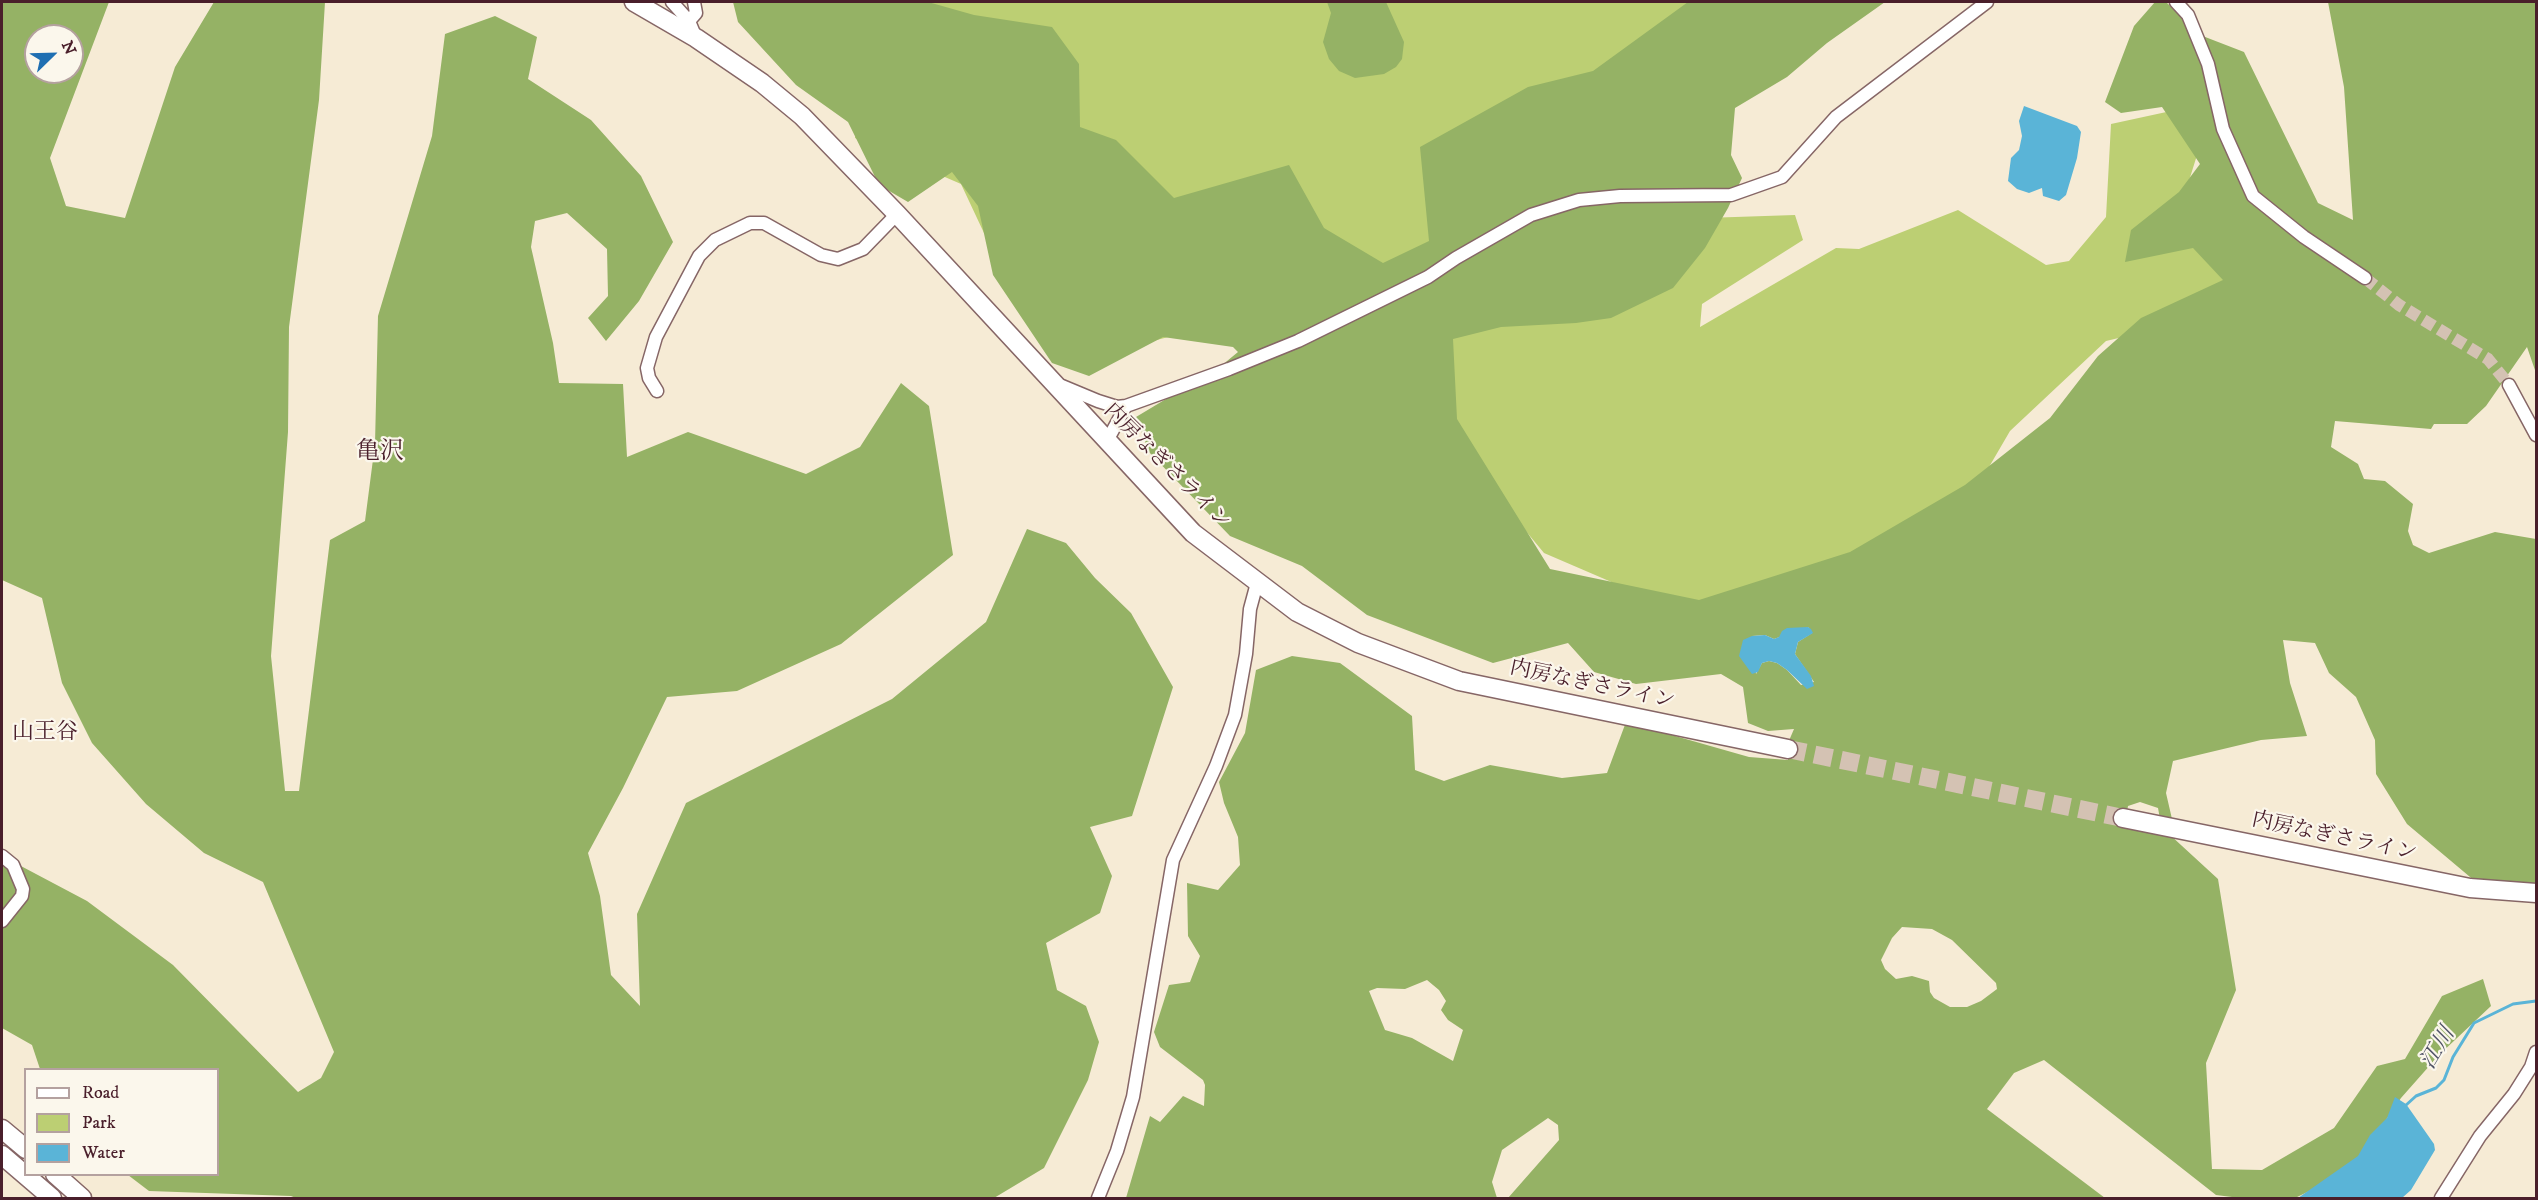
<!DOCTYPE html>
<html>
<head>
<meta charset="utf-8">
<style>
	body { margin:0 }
	#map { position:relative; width:2538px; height:1200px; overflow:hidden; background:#f6ebd5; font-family:"IM FELL DW Pica",serif }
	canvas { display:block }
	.frame { position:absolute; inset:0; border:3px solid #4a1f2b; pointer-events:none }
	.legend { position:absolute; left:24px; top:1068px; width:195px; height:108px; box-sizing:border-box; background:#fbf7ec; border:2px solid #b4a19f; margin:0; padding:8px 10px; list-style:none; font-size:18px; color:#4a1f2b }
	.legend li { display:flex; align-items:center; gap:12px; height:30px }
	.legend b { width:30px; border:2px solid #b4a19f }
	.north { position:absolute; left:24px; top:24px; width:60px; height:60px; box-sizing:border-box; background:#fbf7ec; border:2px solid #b4a19f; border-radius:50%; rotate:67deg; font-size:16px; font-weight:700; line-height:24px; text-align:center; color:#4a1f2b }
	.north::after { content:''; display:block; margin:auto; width:21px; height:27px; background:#1f6fb2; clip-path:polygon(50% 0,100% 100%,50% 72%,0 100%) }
</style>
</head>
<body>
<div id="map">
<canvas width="2538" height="1200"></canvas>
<div class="frame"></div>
<ul class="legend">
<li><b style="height:8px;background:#fff"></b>Road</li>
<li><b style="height:16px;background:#bccf73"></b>Park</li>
<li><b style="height:16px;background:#5ab4d7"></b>Water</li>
</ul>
<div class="north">N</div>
</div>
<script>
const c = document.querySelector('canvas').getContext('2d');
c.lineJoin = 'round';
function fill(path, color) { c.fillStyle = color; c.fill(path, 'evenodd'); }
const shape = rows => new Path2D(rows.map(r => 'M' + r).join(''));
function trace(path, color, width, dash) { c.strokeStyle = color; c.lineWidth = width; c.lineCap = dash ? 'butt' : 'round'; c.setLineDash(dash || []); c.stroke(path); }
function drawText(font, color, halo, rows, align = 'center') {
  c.font = font + ' "IM FELL DW Pica","Noto Serif JP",serif'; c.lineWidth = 4.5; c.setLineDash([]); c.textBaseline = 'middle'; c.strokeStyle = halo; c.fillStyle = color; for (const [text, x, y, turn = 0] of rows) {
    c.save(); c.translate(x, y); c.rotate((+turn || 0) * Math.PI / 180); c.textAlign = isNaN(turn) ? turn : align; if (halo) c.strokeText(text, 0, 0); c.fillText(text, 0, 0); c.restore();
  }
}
const green = shape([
	[860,2,1764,2,1702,139,1705,218,1795,215,1803,240,1702,304,1700,327,1836,248,1859,249,1958,210,2046,265,2069,261,2106,217,2111,124,2171,111,2198,152,2182,203,2249,307,2106,341,2010,431,1989,467,1911,533,1712,606,1630,590,1544,553,1444,432,1308,300,1085,359,984,233,961,184,855,138,862,49]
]);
const forest = shape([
	[2,2,109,2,50,158,66,206,125,218,175,67,214,2,325,2,319,100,289,327,288,432,271,656,285,791,299,791,330,540,365,521,375,444,378,316,432,136,445,34,495,16,537,37,528,79,591,120,641,176,673,242,639,301,606,341,588,318,608,296,607,249,567,213,535,221,531,247,553,343,559,383,623,384,627,457,688,432,806,474,860,447,901,383,929,406,953,555,841,644,737,691,667,697,623,788,588,853,600,896,611,975,640,1006,637,914,686,803,892,699,986,622,1027,529,1066,543,1095,578,1131,613,1173,687,1132,816,1090,827,1112,876,1100,913,1046,943,1057,990,1086,1006,1099,1042,1088,1080,1044,1168,994,1198,296,1198,291,1196,149,1191,128,1175,218,1174,218,1070,40,1069,32,1045,2,1028,2,856,87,901,173,965,298,1092,321,1078,334,1052,263,882,204,853,146,804,92,743,62,683,42,598,2,580],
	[36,36,72,36,72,72,36,72],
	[733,2,928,2,974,15,1052,27,1079,64,1080,127,1116,140,1174,198,1289,165,1324,228,1383,263,1429,241,1420,147,1528,87,1593,71,1688,2,1885,2,1827,43,1787,77,1735,108,1731,155,1742,178,1728,208,1705,248,1673,288,1611,318,1576,323,1501,327,1453,339,1457,419,1550,569,1699,600,1850,552,1965,485,2050,418,2098,356,2141,318,2223,280,2193,248,2125,262,2131,230,2179,192,2200,164,2162,107,2121,113,2105,102,2134,26,2155,2,2166,2,2200,35,2244,52,2318,203,2353,220,2344,87,2328,2,2536,2,2536,373,2527,347,2486,406,2467,424,2434,424,2431,429,2335,421,2331,447,2358,464,2364,479,2385,481,2413,504,2408,531,2413,545,2429,553,2495,532,2536,539,2536,885,2476,882,2407,824,2376,774,2375,740,2356,697,2329,673,2315,643,2283,640,2290,683,2307,736,2261,740,2173,761,2166,793,2172,819,2160,819,2158,808,2140,802,2128,806,2125,822,2169,834,2218,879,2236,990,2206,1063,2212,1169,2262,1170,2334,1128,2377,1066,2405,1059,2442,996,2483,979,2491,1006,2439,1055,2401,1098,2351,1171,2295,1198,2240,1198,2216,1195,2044,1060,2014,1073,1987,1109,2105,1198,1508,1198,1559,1140,1558,1125,1548,1118,1502,1150,1492,1182,1497,1198,1126,1198,1150,1116,1160,1122,1183,1096,1204,1106,1205,1085,1203,1080,1160,1047,1154,1032,1169,985,1190,982,1200,956,1188,936,1187,883,1218,890,1240,865,1238,837,1224,803,1219,782,1245,733,1256,670,1292,656,1340,663,1412,716,1415,770,1444,781,1490,765,1562,778,1607,773,1626,722,1749,757,1788,760,1788,743,1794,729,1768,731,1748,723,1743,687,1721,674,1636,684,1594,672,1568,643,1493,663,1367,615,1302,566,1230,536,1149,452,1136,417,1221,366,1238,352,1233,347,1163,337,1089,376,1052,363,993,275,978,206,952,172,908,202,879,185,848,122,796,85,738,22],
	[1808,627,1812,633,1798,642,1795,654,1814,682,1801,685,1787,670,1777,663,1769,661,1762,663,1756,674,1752,636,1765,635,1774,639],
	[1902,927,1932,929,1952,940,1996,983,1997,989,1981,1001,1967,1007,1950,1007,1934,998,1930,992,1929,981,1912,976,1896,979,1885,969,1881,960,1892,938],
	[1427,980,1439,990,1446,1001,1441,1010,1448,1020,1463,1030,1453,1061,1412,1038,1385,1030,1369,991,1377,988,1405,989],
	[1327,2,1386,2,1404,42,1402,59,1396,67,1384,74,1355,78,1339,71,1329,59,1323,42,1331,13]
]);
const water = shape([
	[2024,106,2077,126,2081,132,2077,158,2066,195,2059,201,2043,196,2042,188,2029,193,2017,189,2008,181,2011,158,2019,150,2022,136,2019,121],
	[1808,627,1811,629,1813,633,1798,642,1795,654,1811,676,1814,686,1807,689,1787,670,1777,663,1769,661,1762,663,1758,672,1752,674,1739,656,1743,640,1752,636,1765,635,1774,639,1779,637,1782,631,1787,628],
	[2395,1097,2406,1104,2434,1144,2435,1150,2411,1190,2402,1198,2298,1198,2358,1156,2370,1135,2387,1118]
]);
const stream = shape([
	[2405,1106,2416,1096,2436,1088,2444,1080,2453,1057,2474,1023,2513,1004,2536,1001]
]);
const minorTunnel = shape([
	[2365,278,2399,305,2488,359,2509,385]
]);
const highwayTunnel = shape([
	[1788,749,2123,818]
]);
const minor = shape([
	[672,2,689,21,696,38],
	[2176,2,2188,15,2208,64,2223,129,2253,196,2304,237,2365,278],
	[689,21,696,13,694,2],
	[2509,385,2536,435],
	[1062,386,1098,401,1117,407,1126,406],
	[657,391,649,378,647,368,656,337,699,256,715,240,750,223,764,223,821,255,838,259,863,249,897,214],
	[1107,441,1126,406,1229,369,1298,341,1428,277,1456,258,1531,215,1579,200,1620,196,1731,195,1782,177,1836,117,1987,2],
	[2,856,13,865,23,889,22,896,2,921],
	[1098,1198,1117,1151,1133,1097,1173,860,1216,766,1235,715,1246,654,1250,609,1257,583],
	[2441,1198,2480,1136,2514,1094,2531,1067,2536,1052]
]);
const highway = shape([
	[634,2,696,38,762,83,802,116,897,214,1193,533,1297,612,1358,643,1459,681,1788,749],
	[2123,818,2470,888,2536,893],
	[2,1129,26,1149],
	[2,1155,52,1198],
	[55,1174,82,1198]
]);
const streetNames = [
	["内房なぎさライン",1166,467,45],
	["内房なぎさライン",1592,686,12],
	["内房なぎさライン",2334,838,12]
];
const neighbourhoodNames = [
	["山王谷",45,733]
];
const waterNames = [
	["江川",2439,1049,-59]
];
const quarterNames = [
	["亀沢",380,453]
];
fill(green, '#bccf73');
fill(forest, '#95b265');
fill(water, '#5ab4d7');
trace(stream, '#5ab4d7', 3);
trace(minorTunnel, '#d4c2b3', 12, [12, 6]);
trace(highwayTunnel, '#d4c2b3', 18, [18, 9]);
trace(minor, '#866666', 15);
trace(highway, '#866666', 21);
trace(minor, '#fff', 12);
trace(highway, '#fff', 18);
drawText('21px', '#4a1f2b', '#fbf7ec', streetNames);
drawText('22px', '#4a1f2b', '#fbf7ec', neighbourhoodNames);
drawText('italic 22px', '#505367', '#fbf7ec', waterNames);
drawText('24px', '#4a1f2b', '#fbf7ec', quarterNames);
</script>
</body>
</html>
